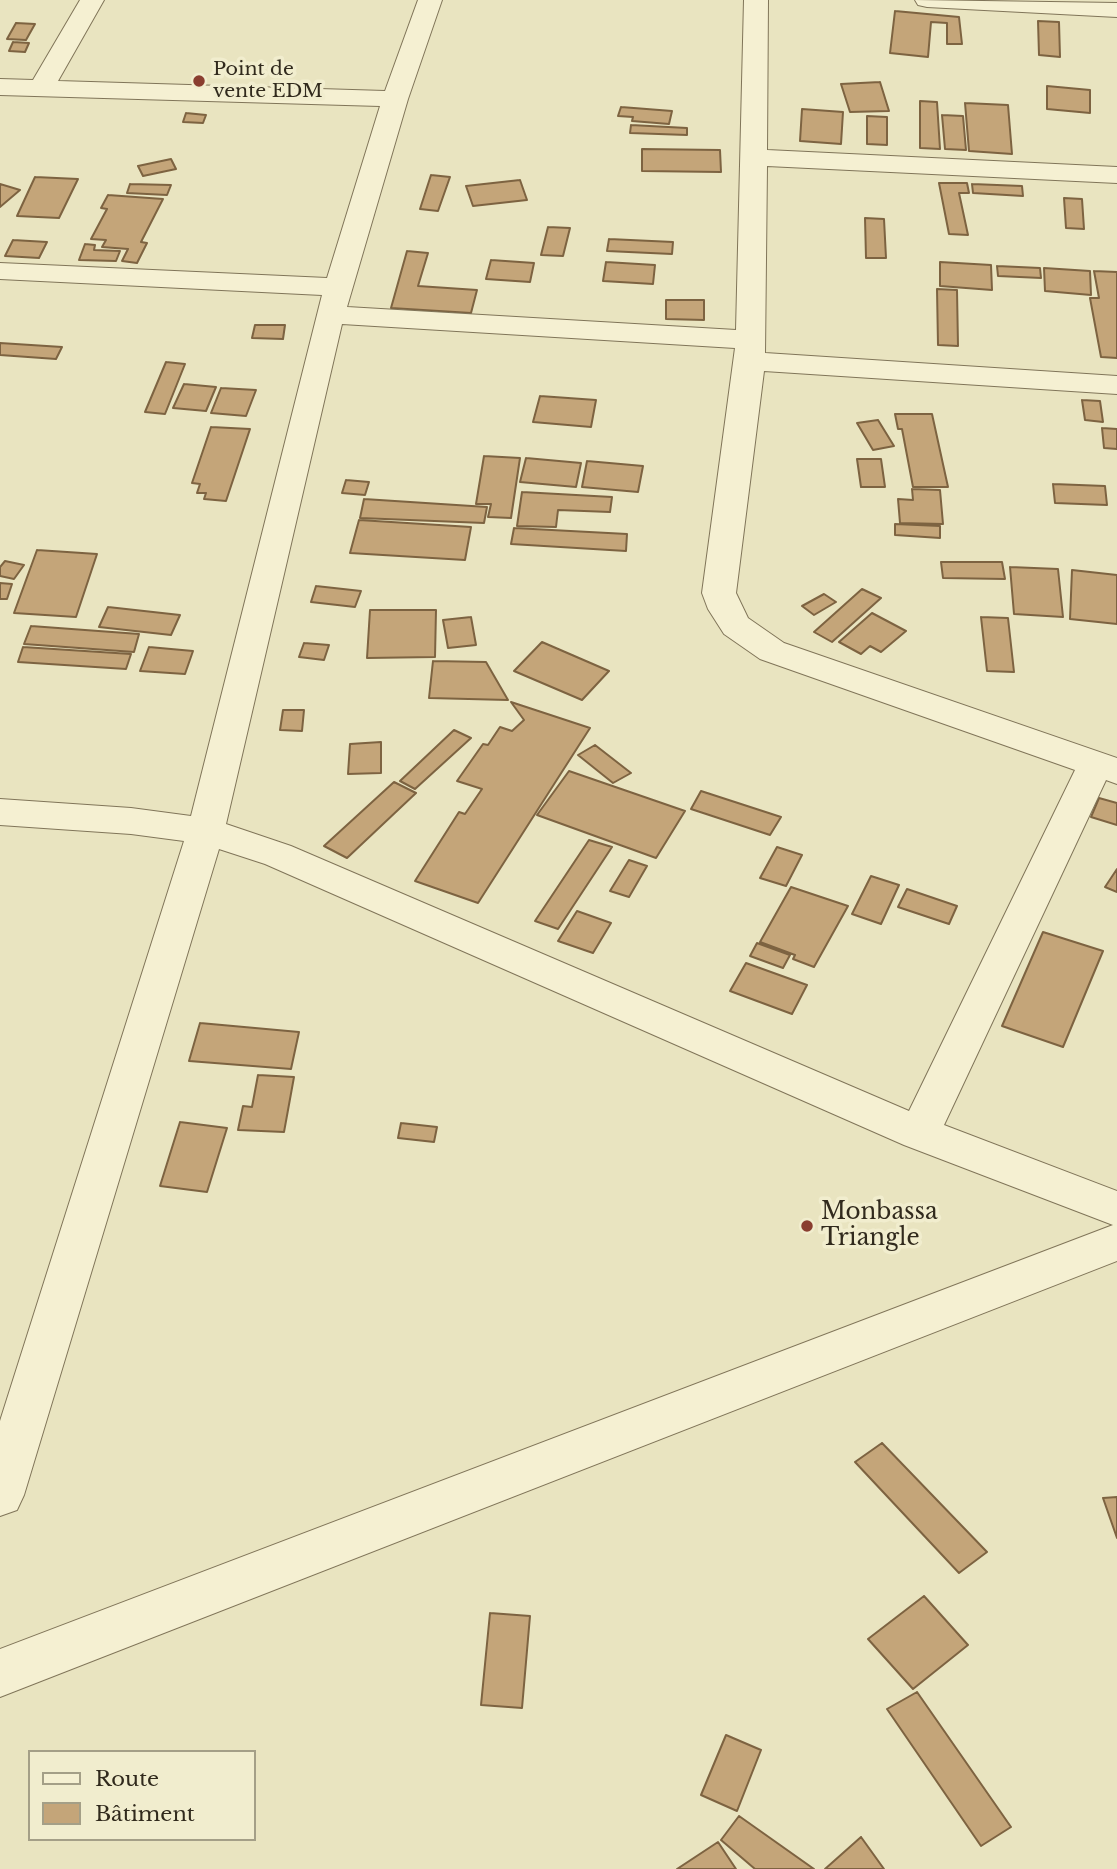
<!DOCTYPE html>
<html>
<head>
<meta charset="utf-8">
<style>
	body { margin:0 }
	#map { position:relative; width:1117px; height:1869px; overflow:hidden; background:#e9e4c0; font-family:"Libre Baskerville",serif }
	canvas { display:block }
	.legend { position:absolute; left:28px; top:1750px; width:228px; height:91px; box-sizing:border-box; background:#f1edce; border:2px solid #a49f87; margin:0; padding:9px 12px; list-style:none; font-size:21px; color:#312a1d }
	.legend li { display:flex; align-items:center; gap:14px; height:35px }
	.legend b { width:35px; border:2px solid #a49f87 }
</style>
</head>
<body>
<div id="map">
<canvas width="1117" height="1869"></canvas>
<ul class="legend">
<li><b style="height:9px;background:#f5f0d2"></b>Route</li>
<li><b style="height:19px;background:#c4a579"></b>Bâtiment</li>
</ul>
</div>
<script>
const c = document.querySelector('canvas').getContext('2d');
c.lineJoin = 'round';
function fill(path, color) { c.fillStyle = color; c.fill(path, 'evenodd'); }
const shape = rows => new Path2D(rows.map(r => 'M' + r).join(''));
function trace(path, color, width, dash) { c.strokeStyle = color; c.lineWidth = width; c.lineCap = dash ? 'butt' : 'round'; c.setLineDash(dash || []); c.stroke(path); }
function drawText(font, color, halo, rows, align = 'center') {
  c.font = font + ' "Libre Baskerville",serif'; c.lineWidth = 7; c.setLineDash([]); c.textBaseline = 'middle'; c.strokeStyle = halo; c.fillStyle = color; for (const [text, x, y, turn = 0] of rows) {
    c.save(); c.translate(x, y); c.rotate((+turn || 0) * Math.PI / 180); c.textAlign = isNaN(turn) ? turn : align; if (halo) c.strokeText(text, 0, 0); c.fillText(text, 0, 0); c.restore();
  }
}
const building = shape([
	[895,11,959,17,962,44,947,44,947,23,931,22,928,57,890,53,895,11],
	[1038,21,1059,22,1060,57,1039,55,1038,21],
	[16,23,35,24,26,40,7,39,16,23],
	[13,42,29,43,25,52,9,51,13,42],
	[880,82,889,111,850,112,841,84,880,82],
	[1047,86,1090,90,1090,113,1047,109,1047,86],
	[920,101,937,102,940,149,920,148,920,101],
	[965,103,1008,105,1012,154,969,151,965,103],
	[621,107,672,111,669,124,632,121,633,117,618,116,621,107],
	[802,109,843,112,841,144,800,141,802,109],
	[186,113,206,115,203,123,183,122,186,113],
	[942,115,963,116,966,150,945,149,942,115],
	[867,116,887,117,887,145,867,144,867,116],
	[631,125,687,128,687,135,630,133,631,125],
	[642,149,720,150,721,172,642,171,642,149],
	[171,159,176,169,143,176,138,166,171,159],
	[431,175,450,177,438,211,420,209,431,175],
	[35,177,78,179,59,218,17,216,35,177],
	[520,180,527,200,473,206,466,186,520,180],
	[939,183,967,183,969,193,959,193,968,235,949,234,939,183],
	[0,184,20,190,0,207,0,184],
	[130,184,171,185,167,195,127,193,130,184],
	[972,184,1022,186,1023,196,973,193,972,184],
	[108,195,163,199,141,242,147,243,137,263,122,261,128,249,102,247,106,240,91,239,107,209,101,208,108,195],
	[1064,198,1082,199,1084,229,1066,228,1064,198],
	[865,218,884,219,886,258,866,258,865,218],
	[548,227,570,228,563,256,541,255,548,227],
	[609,239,673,242,672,254,607,251,609,239],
	[13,240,47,242,39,258,5,256,13,240],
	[85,244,95,245,94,250,120,251,116,261,79,260,85,244],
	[407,251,428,253,418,286,477,290,471,313,391,308,407,251],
	[491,260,534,263,530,282,486,279,491,260],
	[606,262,655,265,653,284,603,281,606,262],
	[940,262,991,265,992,290,940,286,940,262],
	[997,266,1040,268,1041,278,998,276,997,266],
	[1044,268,1090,271,1091,295,1045,291,1044,268],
	[1094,271,1117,272,1117,358,1101,357,1090,298,1099,298,1094,271],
	[937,289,957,290,958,346,938,345,937,289],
	[666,300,704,300,704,320,666,319,666,300],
	[255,325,285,325,283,339,252,338,255,325],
	[0,343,62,347,56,359,0,355,0,343],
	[166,362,185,364,165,414,145,412,166,362],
	[184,384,216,387,206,411,173,408,184,384],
	[221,388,256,390,246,416,211,413,221,388],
	[540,396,596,400,591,427,533,422,540,396],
	[1082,400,1100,401,1103,422,1085,420,1082,400],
	[895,414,932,414,948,487,913,487,902,429,898,429,895,414],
	[878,420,894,446,873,450,857,423,878,420],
	[211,427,250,429,226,501,204,499,206,493,197,493,200,484,192,483,211,427],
	[1102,428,1117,429,1117,449,1104,448,1102,428],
	[484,456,520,458,511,518,488,517,491,504,476,504,484,456],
	[526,458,581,463,576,487,520,482,526,458],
	[857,459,881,459,885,487,861,487,857,459],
	[587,461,643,466,638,492,582,487,587,461],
	[346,480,369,482,365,495,342,493,346,480],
	[1053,484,1105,486,1107,505,1055,503,1053,484],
	[912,489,940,490,943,524,900,523,898,499,913,500,912,489],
	[522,492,612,497,610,512,558,510,556,527,517,526,522,492],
	[364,499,487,507,484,523,360,518,364,499],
	[359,520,471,527,465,560,350,553,359,520],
	[895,524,940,526,940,538,895,535,895,524],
	[514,528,627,534,626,551,511,544,514,528],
	[37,550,97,554,76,617,14,613,37,550],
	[5,561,24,565,14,579,0,576,0,567,5,561],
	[941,562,1002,562,1005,579,943,578,941,562],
	[1010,567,1058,569,1063,617,1014,614,1010,567],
	[1072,570,1117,575,1117,624,1070,619,1072,570],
	[0,583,12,584,7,599,0,599,0,583],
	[316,586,361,591,355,607,311,602,316,586],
	[862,589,881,598,832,642,814,632,862,589],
	[824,594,836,602,814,615,802,606,824,594],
	[108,607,180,615,171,635,99,627,108,607],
	[370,610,436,610,435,657,367,658,370,610],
	[872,613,906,631,881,652,870,646,861,654,839,642,872,613],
	[471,617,476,645,448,648,443,620,471,617],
	[981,617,1008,618,1014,672,987,671,981,617],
	[31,626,139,634,134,652,24,644,31,626],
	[542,642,609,671,582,700,514,671,542,642],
	[304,643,329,645,324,660,299,657,304,643],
	[23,647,131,654,126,669,18,662,23,647],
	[149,647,193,651,185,674,140,671,149,647],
	[433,661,486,662,508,700,429,698,433,661],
	[511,702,590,728,478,903,415,881,459,812,465,814,482,789,457,781,483,744,488,745,500,727,512,731,524,720,511,702],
	[283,710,304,710,302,731,280,730,283,710],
	[454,730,471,738,415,789,400,781,454,730],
	[381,742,381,773,348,774,350,744,381,742],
	[595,745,631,773,613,783,578,755,595,745],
	[569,771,685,811,656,858,537,815,569,771],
	[394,782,416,793,347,858,324,846,394,782],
	[701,791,781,817,770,835,691,809,701,791],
	[1099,798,1117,803,1117,825,1091,817,1099,798],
	[589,840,612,847,558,929,535,921,589,840],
	[777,847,802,855,786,886,760,878,777,847],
	[629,860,647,866,629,897,610,891,629,860],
	[1117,869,1117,892,1105,887,1117,869],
	[871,876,899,885,881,924,852,914,871,876],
	[791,887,848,906,814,967,793,959,795,955,760,942,791,887],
	[907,889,957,906,949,924,898,907,907,889],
	[577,911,611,923,593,953,558,941,577,911],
	[1043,932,1103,951,1063,1047,1002,1026,1043,932],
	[757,943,790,955,783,968,750,956,757,943],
	[746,963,807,985,792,1014,730,991,746,963],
	[200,1023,299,1032,291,1069,189,1061,200,1023],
	[258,1075,294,1077,284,1132,238,1130,243,1106,252,1107,258,1075],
	[180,1122,227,1128,207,1192,160,1186,180,1122],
	[401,1123,437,1127,434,1142,398,1138,401,1123],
	[882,1443,987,1552,959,1573,855,1462,882,1443],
	[1117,1497,1117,1538,1103,1498,1117,1497],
	[924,1596,968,1645,913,1689,868,1639,924,1596],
	[490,1613,530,1616,522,1708,481,1705,490,1613],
	[917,1692,1011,1827,981,1846,887,1709,917,1692],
	[726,1735,761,1750,737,1811,701,1795,726,1735],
	[739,1816,814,1869,755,1869,721,1840,739,1816],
	[861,1837,884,1869,825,1869,861,1837],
	[718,1842,736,1869,677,1869,718,1842]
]);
const minor = shape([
	[80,0,104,0,58,81,385,91,418,0,442,0,408,99,347,307,736,330,744,0,768,0,767,150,1117,167,1117,183,767,166,765,353,1117,376,1117,394,764,371,736,593,748,618,784,643,1117,758,1117,784,1106,780,944,1125,1117,1191,1117,1261,0,1697,0,1649,1113,1225,904,1145,265,864,219,849,24,1495,17,1510,0,1516,0,1421,184,841,131,834,0,825,0,799,131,808,191,816,322,295,0,279,0,263,327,278,380,106,0,95,0,79,33,80,80,0],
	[342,324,735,348,702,593,708,609,724,634,760,659,1075,770,909,1111,291,846,226,824,342,324],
	[915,0,1117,3,1117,17,927,7,918,5,915,0]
]);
const markers = [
	[199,81,7,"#8a3e2f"],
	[807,1226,7,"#8a3e2f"]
];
const farPoinames = [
	["Point de",213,70],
	["vente EDM",213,92]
];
const poiNames = [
	["Monbassa",821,1213],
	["Triangle",821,1239]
];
fill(building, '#c4a579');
trace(building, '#7d6341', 2);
trace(minor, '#807559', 2);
fill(minor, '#f5f0d2');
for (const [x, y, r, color] of markers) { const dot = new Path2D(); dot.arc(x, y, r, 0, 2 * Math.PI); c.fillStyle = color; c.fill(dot); trace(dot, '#f1edce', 2.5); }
drawText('19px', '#312a1d', '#f1edce', farPoinames, 'left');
drawText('23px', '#312a1d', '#f1edce', poiNames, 'left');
</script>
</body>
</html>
